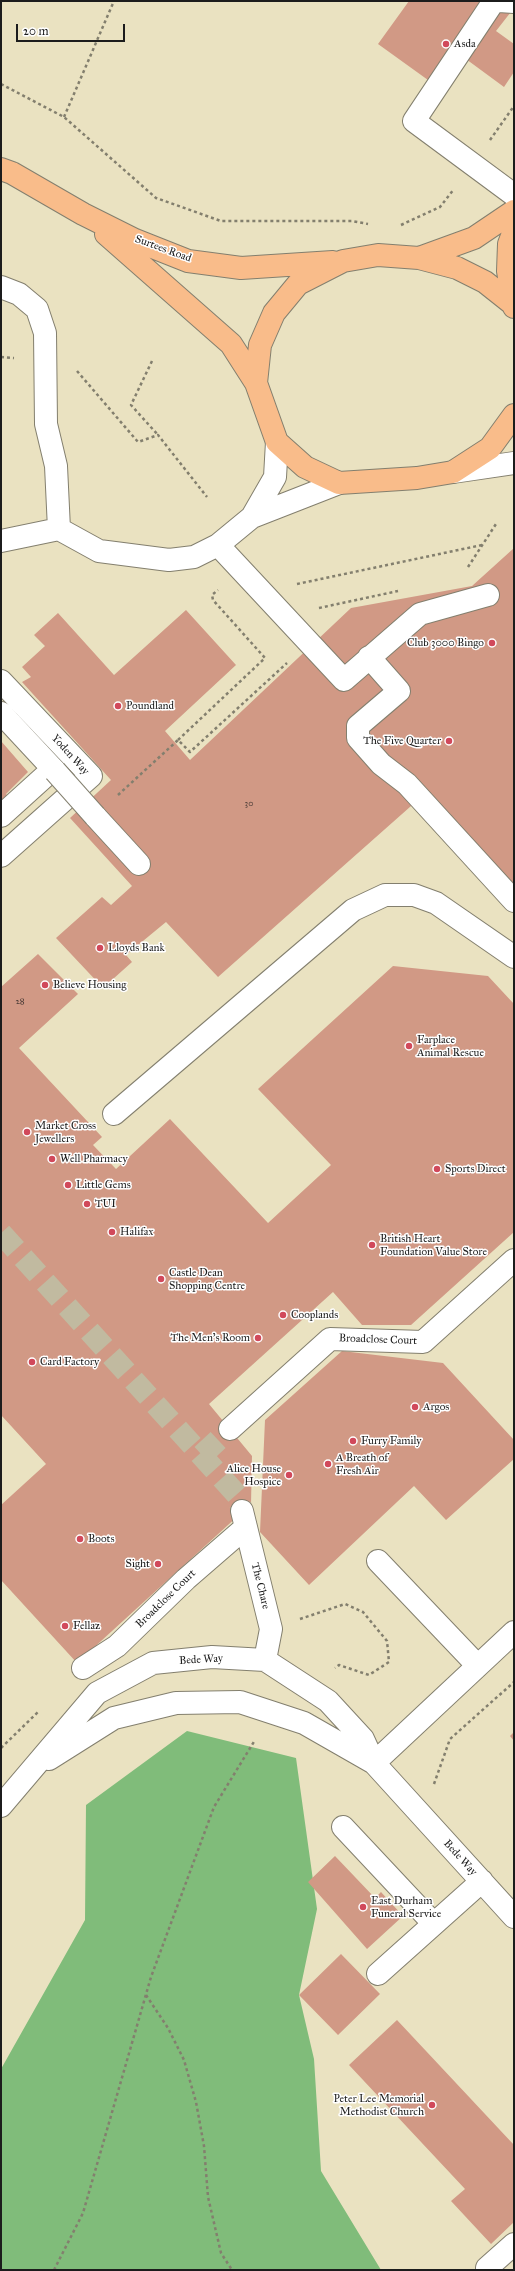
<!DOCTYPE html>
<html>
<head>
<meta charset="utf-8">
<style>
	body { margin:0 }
	#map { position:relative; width:515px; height:2271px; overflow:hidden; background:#eae2c1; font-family:"IM FELL Great Primer",serif }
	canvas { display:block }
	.frame { position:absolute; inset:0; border:2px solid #1c1c1c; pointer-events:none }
	.scale { position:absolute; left:16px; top:24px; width:109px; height:18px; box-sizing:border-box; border:2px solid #1c1c1c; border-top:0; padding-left:5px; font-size:12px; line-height:14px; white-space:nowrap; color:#1c1c1c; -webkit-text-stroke:3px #fff; paint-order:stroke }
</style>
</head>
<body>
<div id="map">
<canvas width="515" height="2271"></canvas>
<div class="frame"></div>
<div class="scale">20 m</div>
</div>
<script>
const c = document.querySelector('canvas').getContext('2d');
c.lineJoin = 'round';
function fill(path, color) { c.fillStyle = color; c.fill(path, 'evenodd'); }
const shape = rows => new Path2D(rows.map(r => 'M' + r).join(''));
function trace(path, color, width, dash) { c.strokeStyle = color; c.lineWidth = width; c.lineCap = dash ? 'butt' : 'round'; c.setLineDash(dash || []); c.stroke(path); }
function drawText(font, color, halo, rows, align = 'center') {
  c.font = font + ' "IM FELL Great Primer",serif'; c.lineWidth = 3; c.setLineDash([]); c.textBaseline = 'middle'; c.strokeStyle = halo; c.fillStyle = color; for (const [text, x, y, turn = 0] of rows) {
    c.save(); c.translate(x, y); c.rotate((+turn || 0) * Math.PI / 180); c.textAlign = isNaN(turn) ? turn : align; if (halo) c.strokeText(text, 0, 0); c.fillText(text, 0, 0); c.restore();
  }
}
const forest = shape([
	[187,1731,296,1758,317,1909,299,1995,314,2059,321,2171,381,2270,1,2270,1,2069,85,1920,86,1805]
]);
const building = shape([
	[409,1,514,1,514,8,496,31,514,44,514,72,504,87,451,48,428,80,378,44],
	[514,548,514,887,428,791,218,977,166,922,126,955,132,962,103,988,56,938,102,897,111,905,132,886,70,818,111,780,22,682,31,677,22,667,45,646,34,635,58,613,114,675,186,610,236,665,165,731,190,760,351,608,472,586],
	[1,741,28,772,6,794,19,809,1,827],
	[38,954,78,994,19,1048,102,1137,93,1145,116,1169,170,1119,268,1223,331,1165,258,1089,393,966,488,976,514,1004,514,1232,411,1325,362,1325,333,1292,209,1404,252,1456,251,1504,77,1663,1,1580,1,1505,46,1464,1,1415,1,987],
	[342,1351,443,1363,514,1440,514,1459,446,1520,414,1486,309,1585,260,1532,265,1420],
	[514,1732,514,1741,510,1736],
	[335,1856,375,1898,381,1892,403,1916,367,1949,308,1882],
	[341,1954,380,1994,338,2035,299,1995],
	[397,2020,514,2145,514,2222,491,2244,451,2201,465,2189,349,2065]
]);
const minorTunnel = shape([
	[1,1233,238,1496,242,1511],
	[202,1455,230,1429]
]);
const path = shape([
	[1,84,64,117,156,198,221,221,352,221,368,224],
	[64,117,114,1],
	[490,140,514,106],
	[401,225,440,207,454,189],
	[1,357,14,358],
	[152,361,131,405,158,435],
	[77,371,138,442,158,435,207,497],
	[468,567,496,524],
	[297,584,482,545],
	[319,608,398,591],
	[178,740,265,658,213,600,212,595,218,590],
	[118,795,178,740,190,752,287,663],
	[300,1619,345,1604,363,1612,387,1641,389,1662,369,1675,339,1665,335,1668],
	[1,1748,38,1712],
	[434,1784,450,1739,514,1682],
	[146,1995,168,2028,184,2060,196,2102,204,2146,208,2197,221,2253,232,2270],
	[54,2270,83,2213,151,1977,214,1807,255,1740]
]);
const minor = shape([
	[494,1,414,121,514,195],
	[499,1,514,2],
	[1,287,19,294,37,309,45,333,46,424,56,466,59,529],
	[453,472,514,463],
	[252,517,275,477,277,442],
	[1,541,59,529,99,551,169,560,194,557,218,545,252,517,339,483],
	[218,545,344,680,420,614,488,595],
	[369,657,399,691,358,726,358,738,381,764,407,784,514,901],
	[1,681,91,776,1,856],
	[1,713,55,771],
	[1,816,53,769],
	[95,816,139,864],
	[114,1114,353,910,385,895,414,895,436,903,514,957],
	[230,1429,330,1339,423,1342,514,1260],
	[242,1511,271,1629,265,1660],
	[378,1561,477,1665],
	[83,1668,117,1646,186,1579,246,1527],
	[49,1759,114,1718,176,1703,240,1702,304,1723,374,1763],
	[374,1763,514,1632],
	[1,1806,97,1693,153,1663,212,1657,265,1660,328,1701,363,1739,374,1763,514,1917],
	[343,1827,434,1924],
	[378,1974,482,1881],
	[487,2268,514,2244]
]);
const major = shape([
	[1,169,12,173,83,214,135,240,188,261,241,268,333,262],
	[514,231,509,244,508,271,514,307],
	[106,234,231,344,256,383],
	[419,258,474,238,514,211],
	[514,305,485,282,457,268,419,258,378,255,343,261,298,284,274,313,260,345,256,383,277,442,305,467,339,483,417,478,453,472,490,448,514,415]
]);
const minorBridge = shape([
	[55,771,95,816]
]);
const markers = [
	[446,44,4,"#d1495b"],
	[492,643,4,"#d1495b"],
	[118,706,4,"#d1495b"],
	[449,741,4,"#d1495b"],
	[100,948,4,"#d1495b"],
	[45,985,4,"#d1495b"],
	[409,1046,4,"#d1495b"],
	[27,1132,4,"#d1495b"],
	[52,1159,4,"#d1495b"],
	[437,1169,4,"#d1495b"],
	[68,1185,4,"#d1495b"],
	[87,1204,4,"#d1495b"],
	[112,1232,4,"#d1495b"],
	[372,1245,4,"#d1495b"],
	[161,1279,4,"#d1495b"],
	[283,1315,4,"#d1495b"],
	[258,1338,4,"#d1495b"],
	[32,1362,4,"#d1495b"],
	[415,1407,4,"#d1495b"],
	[353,1441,4,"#d1495b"],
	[328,1464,4,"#d1495b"],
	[289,1475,4,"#d1495b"],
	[80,1539,4,"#d1495b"],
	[158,1564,4,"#d1495b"],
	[65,1626,4,"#d1495b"],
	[363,1907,4,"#d1495b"],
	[432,2105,4,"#d1495b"]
];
const numberNames = [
	["30",249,804],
	["28",20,1002]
];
const poiNames = [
	["Asda",454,44],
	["Club 3000 Bingo",484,643,"right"],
	["Poundland",126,706],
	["The Five Quarter",441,741,"right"],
	["Lloyds Bank",108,948],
	["Believe Housing",53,985],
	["Farplace",417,1040],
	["Animal Rescue",417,1053],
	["Market Cross",35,1126],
	["Jewellers",35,1139],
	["Well Pharmacy",60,1159],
	["Sports Direct",445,1169],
	["Little Gems",76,1185],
	["TUI",95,1204],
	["Halifax",120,1232],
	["British Heart",380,1239],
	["Foundation Value Store",380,1252],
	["Castle Dean",169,1273],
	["Shopping Centre",169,1286],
	["Cooplands",291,1315],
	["The Men's Room",250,1338,"right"],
	["Card Factory",40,1362],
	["Argos",423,1407],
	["Furry Family",361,1441],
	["A Breath of",336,1458],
	["Fresh Air",336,1471],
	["Alice House",281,1469,"right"],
	["Hospice",281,1482,"right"],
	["Boots",88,1539],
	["Sight",150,1564,"right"],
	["Fellaz",73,1626],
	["East Durham",371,1901],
	["Funeral Service",371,1914],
	["Peter Lee Memorial",424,2099,"right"],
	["Methodist Church",424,2112,"right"]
];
const streetNames = [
	["Surtees Road",163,249,20],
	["Yoden Way",70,755,48],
	["Broadclose Court",378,1340,2],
	["The Chare",260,1586,76],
	["Broadclose Court",166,1599,-44],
	["Bede Way",201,1660,-3],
	["Bede Way",460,1858,48]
];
fill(forest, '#80bc7a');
fill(building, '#d19985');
trace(minorTunnel, '#c1baa0', 22, [22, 11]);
trace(minor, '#837f6e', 24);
trace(major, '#837f6e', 24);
trace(path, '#837f6e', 2.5, [3, 3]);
trace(minor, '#fff', 22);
trace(major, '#f9bc8a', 22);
trace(minorBridge, '#837f6e', 24, []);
trace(minorBridge, '#fff', 22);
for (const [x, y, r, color] of markers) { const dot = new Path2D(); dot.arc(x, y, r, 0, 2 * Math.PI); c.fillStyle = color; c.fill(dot); trace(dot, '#fff', 1.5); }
drawText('9px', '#493b36', null, numberNames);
drawText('11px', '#1c1c1c', '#fff', poiNames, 'left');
drawText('11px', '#1c1c1c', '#fff', streetNames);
</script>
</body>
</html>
